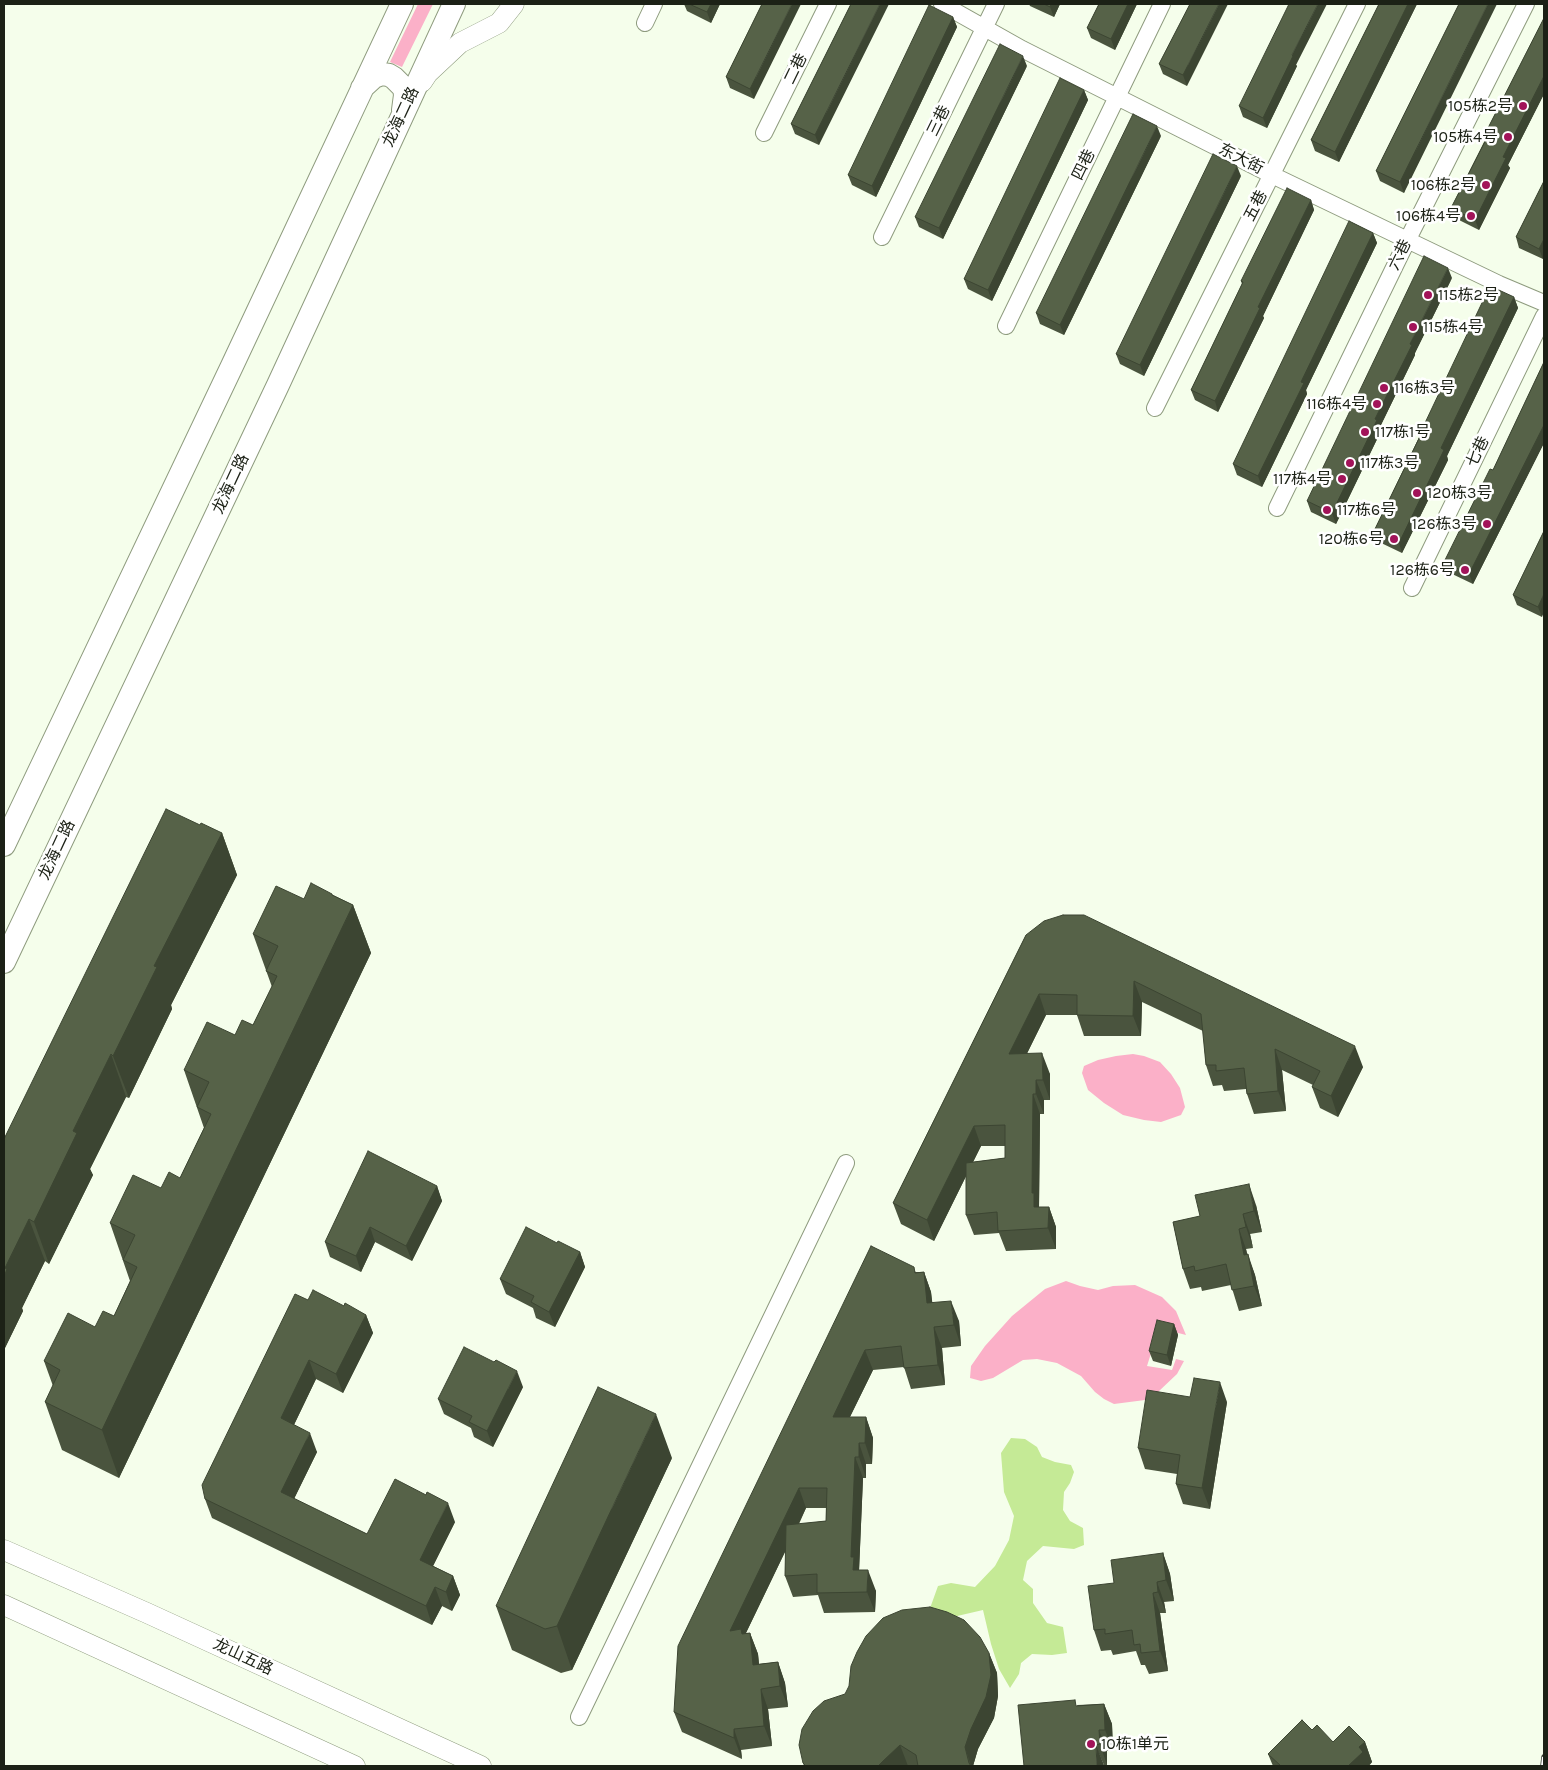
<!DOCTYPE html>
<html>
<head>
<meta charset="utf-8">
<style>
	body { margin:0 }
	#map { position:relative; width:1548px; height:1770px; overflow:hidden; background:#f5feeb; font-family:Karla,sans-serif }
	canvas { display:block }
	.frame { position:absolute; inset:0; border:5px solid #1c2116; pointer-events:none }
</style>
</head>
<body>
<div id="map">
<canvas width="1548" height="1770"></canvas>
<div class="frame"></div>
</div>
<script>
const c = document.querySelector('canvas').getContext('2d');
c.lineJoin = 'round';
function fill(path, color) { c.fillStyle = color; c.fill(path, 'evenodd'); }
const shape = rows => new Path2D(rows.map(r => 'M' + r).join(''));
function trace(path, color, width, dash) { c.strokeStyle = color; c.lineWidth = width; c.lineCap = dash ? 'butt' : 'round'; c.setLineDash(dash || []); c.stroke(path); }
function drawText(font, color, halo, rows, align = 'center') {
  c.font = font + ' Karla,"Noto Sans SC",sans-serif'; c.lineWidth = 5; c.setLineDash([]); c.textBaseline = 'middle'; c.strokeStyle = halo; c.fillStyle = color; for (const [text, x, y, turn = 0] of rows) {
    c.save(); c.translate(x, y); c.rotate((+turn || 0) * Math.PI / 180); c.textAlign = isNaN(turn) ? turn : align; if (halo) c.strokeText(text, 0, 0); c.fillText(text, 0, 0); c.restore();
  }
}
const forest = shape([
	[418,4,433,4,402,67,390,62],
	[1133,1054,1144,1056,1160,1062,1171,1074,1180,1088,1185,1107,1181,1115,1161,1122,1144,1120,1123,1115,1104,1103,1088,1090,1082,1073,1084,1066,1098,1060,1116,1056],
	[1066,1281,1080,1286,1098,1290,1113,1286,1135,1285,1162,1297,1176,1311,1186,1335,1159,1328,1147,1366,1172,1370,1176,1359,1184,1361,1177,1374,1158,1392,1145,1400,1114,1404,1104,1399,1095,1392,1081,1376,1057,1363,1037,1359,1023,1360,993,1378,981,1381,970,1378,971,1366,985,1346,1012,1316,1045,1289]
]);
const water = shape([
	[1011,1438,1025,1439,1037,1447,1042,1457,1055,1462,1071,1465,1074,1472,1070,1483,1064,1492,1063,1510,1070,1521,1083,1528,1084,1545,1074,1549,1043,1546,1027,1561,1023,1580,1033,1589,1033,1603,1047,1623,1063,1627,1067,1653,1052,1655,1032,1654,1021,1663,1019,1674,1010,1688,999,1669,991,1644,983,1610,927,1623,929,1611,938,1586,951,1583,975,1587,995,1566,1009,1540,1014,1516,1004,1492,1001,1453]
]);
const minor = shape([
	[942,4,1022,49,1272,175,1499,284,1544,303],
	[645,23,654,4],
	[764,133,828,4],
	[882,237,996,4],
	[1006,326,1162,4],
	[1155,408,1357,4],
	[1277,508,1408,239,1526,4],
	[1412,588,1544,316],
	[579,1717,846,1163]
]);
const tertiary = shape([
	[422,82,428,73,460,43,499,23,514,4],
	[4,1550,147,1613,481,1766],
	[4,1605,355,1766]
]);
const secondary = shape([
	[362,88,374,77,382,74,389,75,394,78,404,88,405,95,403,110],
	[4,845,232,366,402,4],
	[4,962,278,385,454,4]
]);
const rail = shape([
	[1543,1766,1544,1757]
]);
const wall = shape([
	[684,4,720,4,711,23,687,11],
	[762,4,754,99,730,88,726,77],
	[851,4,819,145,795,134,791,124],
	[1029,4,1060,4,1054,17,1030,6],
	[1099,4,1137,4,1115,50,1091,38,1087,28],
	[1190,4,1187,86,1163,74,1159,64],
	[1379,4,1417,4,1339,162,1315,151,1311,140],
	[1459,4,1404,193,1380,181,1376,171],
	[953,17,957,27,876,197,852,185,848,175],
	[1544,18,1544,94,1508,165,1510,168,1479,230,1455,218,1451,208,1489,132,1488,128],
	[1296,65,1297,66,1267,128,1243,117,1239,106],
	[1027,66,943,239,919,227,915,217],
	[1084,90,1088,100,992,301,968,289,964,279],
	[1161,136,1064,335,1040,324,1036,313],
	[1241,176,1144,376,1120,364,1116,354],
	[1544,181,1543,259,1519,248,1516,237],
	[1311,200,1314,210,1263,316,1264,318,1218,412,1195,400,1191,390,1242,284,1241,281],
	[1373,233,1377,243,1306,390,1307,394,1262,487,1237,475,1233,464],
	[1452,278,1415,353,1415,355,1380,427,1381,431,1336,524,1311,512,1307,501],
	[1514,297,1518,308,1447,456,1448,460,1402,553,1377,541,1374,531,1424,427,1424,425],
	[1544,362,1544,443,1473,584,1448,572,1444,562,1493,470],
	[1544,531,1542,617,1517,605,1513,595],
	[200,825,222,833,237,875,171,1005,172,1009,129,1098,126,1097,90,1169,93,1175,49,1264,45,1261,22,1308,23,1311,4,1350,4,1139],
	[333,895,353,905,371,953,119,1478,62,1450,45,1402,53,1386,44,1361,95,1327,114,1316,130,1281,110,1223,161,1188,180,1178,204,1128,184,1070,235,1035,253,1025,272,987,253,934,304,899],
	[1026,935,1363,1067,1338,1117,1320,1108,1312,1087,1313,1085,1282,1070,1286,1111,1254,1114,1247,1094,1246,1089,1224,1091,1222,1085,1213,1086,1206,1065,1203,1031,1142,1002,1141,1036,1084,1036,1077,1015,1046,1015,1027,1053,1050,1074,1050,1100,1044,1100,1044,1114,1040,1114,1039,1207,1049,1207,1056,1227,1056,1249,1006,1251,999,1233,974,1235,966,1215,966,1176,934,1241,901,1224,893,1203],
	[981,1146,1005,1146,1005,1158,973,1162],
	[437,1186,442,1201,412,1261,375,1242,361,1272,330,1257,325,1242],
	[1256,1205,1262,1232,1250,1234,1253,1248,1246,1249,1247,1254,1255,1275,1262,1306,1239,1311,1231,1285,1202,1291,1201,1287,1190,1289,1183,1269,1173,1222],
	[557,1243,580,1252,585,1267,555,1327,536,1318,533,1308,506,1294,500,1279],
	[871,1246,916,1272,924,1272,931,1292,932,1303,959,1321,961,1346,942,1348,945,1385,911,1389,904,1367,873,1370,850,1417,866,1417,873,1438,872,1464,866,1464,866,1478,863,1478,859,1570,876,1591,875,1612,824,1613,818,1595,793,1597,785,1576,786,1550,746,1633,750,1633,758,1654,759,1664,778,1662,785,1683,788,1707,768,1709,772,1746,741,1750,742,1759,682,1732,674,1712],
	[806,1508,826,1508,826,1521,799,1524],
	[308,1300,344,1306,366,1315,373,1333,343,1393,316,1379,294,1425,317,1452,294,1499,367,1534,455,1522,433,1566,453,1576,460,1595,452,1611,442,1606,432,1625,212,1518,205,1499],
	[1174,1324,1178,1335,1171,1366,1153,1361,1149,1351],
	[523,1387,493,1447,474,1437,471,1428,444,1414,438,1399],
	[1227,1402,1210,1509,1183,1504,1176,1484,1177,1474,1145,1469,1138,1448],
	[672,1458,572,1670,561,1673,512,1650,496,1606],
	[1163,1553,1170,1574,1174,1601,1164,1602,1166,1613,1160,1613,1168,1671,1149,1674,1145,1665,1141,1665,1136,1651,1113,1655,1111,1650,1101,1651,1094,1630,1114,1583],
	[989,1653,997,1673,998,1696,994,1718,978,1749,973,1766,804,1766,803,1763],
	[1104,1704,1112,1724,1113,1750,1107,1751,1107,1765,1104,1765,1077,1705],
	[1312,1730,1333,1742,1365,1742,1372,1762,1369,1766,1273,1766,1268,1754]
]);
const shadedWall = shape([
	[711,4,720,4,711,23,707,12],
	[792,4,801,4,754,99,750,89],
	[880,4,889,4,819,145,815,135],
	[1051,4,1060,4,1054,17,1050,7],
	[1128,4,1137,4,1115,50,1111,39],
	[1219,4,1228,4,1187,86,1183,75],
	[1318,4,1327,4,1296,65,1297,66,1267,128,1263,118,1292,55],
	[1408,4,1417,4,1339,162,1335,152],
	[1488,4,1497,4,1404,193,1400,182],
	[953,17,957,27,876,197,872,186],
	[1023,56,1027,66,943,239,939,228],
	[1544,76,1544,94,1508,165,1510,168,1479,230,1475,220,1503,157],
	[1084,90,1088,100,992,301,988,290],
	[1157,126,1161,136,1064,335,1060,325],
	[1237,166,1241,176,1144,376,1140,365],
	[1311,200,1314,210,1263,316,1264,318,1218,412,1215,401,1258,307],
	[1373,233,1377,243,1306,390,1307,394,1262,487,1258,476,1301,382],
	[1544,239,1544,257,1543,259,1539,249],
	[1448,268,1452,278,1415,353,1415,355,1380,427,1381,431,1336,524,1332,513,1410,344],
	[1514,297,1518,308,1447,456,1448,460,1402,553,1399,543,1441,448],
	[1544,425,1544,443,1473,584,1469,574],
	[1544,594,1544,612,1542,617,1538,607],
	[222,833,237,875,171,1005,172,1009,129,1098,113,1056,154,966],
	[332,894,344,925,353,905,371,953,119,1478,102,1430],
	[1134,981,1142,1002,1141,1036,1133,1016],
	[1039,994,1046,1015,1017,1074,1009,1054],
	[1355,1046,1363,1067,1338,1117,1331,1096],
	[1275,1049,1282,1070,1286,1111,1278,1091],
	[1042,1053,1050,1074,1050,1100,1043,1080],
	[111,1054,126,1097,90,1169,93,1175,49,1264,34,1222,73,1131],
	[1036,1080,1044,1100,1044,1114,1036,1094],
	[1033,1094,1040,1114,1039,1208,1034,1207,1032,1193],
	[974,1126,981,1146,934,1241,927,1220],
	[1249,1184,1256,1205,1262,1232,1254,1211],
	[437,1186,442,1201,412,1261,406,1246],
	[1049,1207,1056,1227,1056,1249,1048,1228],
	[1243,1214,1250,1234,1253,1248,1246,1227],
	[29,1219,45,1261,22,1308,23,1311,4,1350,4,1277,5,1268],
	[370,1227,375,1242,361,1272,356,1256],
	[1239,1229,1246,1249,1252,1275,1244,1255],
	[580,1252,585,1267,555,1327,549,1312],
	[1248,1254,1255,1275,1262,1306,1254,1286],
	[924,1272,931,1292,935,1324,927,1303],
	[951,1301,959,1321,961,1346,954,1325],
	[366,1315,373,1333,343,1393,336,1374],
	[1174,1324,1178,1335,1171,1366,1167,1355],
	[934,1327,942,1348,945,1385,938,1365],
	[865,1350,873,1370,840,1437,833,1417],
	[309,1360,316,1379,288,1437,281,1418],
	[517,1371,523,1387,493,1447,487,1431],
	[1220,1382,1227,1402,1210,1509,1202,1488],
	[656,1414,672,1458,572,1670,557,1626],
	[866,1417,873,1438,872,1464,865,1443],
	[310,1433,317,1452,288,1511,281,1492],
	[859,1443,866,1464,866,1478,859,1457],
	[855,1457,863,1478,859,1572,853,1570,851,1557],
	[799,1488,806,1508,744,1637,730,1631],
	[448,1503,455,1522,427,1578,420,1560],
	[1163,1553,1170,1574,1174,1601,1166,1580],
	[868,1570,876,1591,875,1612,867,1592],
	[453,1576,460,1595,452,1611,446,1592],
	[1157,1582,1164,1602,1166,1613,1158,1592],
	[435,1587,442,1606,432,1625,426,1606],
	[1153,1593,1160,1613,1168,1671,1160,1651],
	[750,1633,758,1654,761,1685,753,1665],
	[989,1653,997,1673,998,1696,994,1718,978,1749,973,1766,971,1766,965,1747],
	[778,1662,785,1683,788,1707,780,1686],
	[761,1689,768,1709,772,1746,764,1726],
	[1104,1704,1112,1724,1113,1750,1105,1730],
	[734,1729,741,1750,742,1759,734,1738],
	[1099,1730,1107,1751,1107,1765,1100,1744],
	[1365,1742,1372,1762,1368,1766,1348,1766,1359,1747],
	[900,1745,908,1766,878,1766,883,1761],
	[1096,1745,1104,1765,1104,1766,1097,1766]
]);
const building = shape([
	[689,4,711,4,707,12,689,4],
	[762,4,792,4,750,89,726,77,762,4],
	[851,4,880,4,815,135,791,124,851,4],
	[1044,4,1051,4,1050,7,1044,4],
	[1099,4,1128,4,1111,39,1087,28,1099,4],
	[1190,4,1219,4,1183,75,1159,64,1190,4],
	[1289,4,1318,4,1292,55,1293,56,1263,118,1239,106,1289,4],
	[1379,4,1408,4,1335,152,1311,140,1379,4],
	[1459,4,1488,4,1400,182,1376,171,1459,4],
	[929,5,953,17,872,186,848,175,929,5],
	[1544,18,1544,76,1503,157,1506,158,1475,220,1451,208,1491,130,1488,128,1544,18],
	[1000,44,1023,56,939,228,915,217,1000,44],
	[1060,78,1084,90,988,290,964,279,1060,78],
	[1133,114,1157,126,1060,325,1036,313,1133,114],
	[1213,154,1237,166,1140,365,1116,354,1213,154],
	[1544,181,1544,239,1539,249,1516,237,1544,181],
	[1287,188,1311,200,1258,307,1260,308,1215,401,1191,390,1243,282,1241,281,1287,188],
	[1349,221,1373,233,1301,382,1304,383,1258,476,1233,464,1349,221],
	[1424,256,1448,268,1410,344,1412,345,1375,419,1377,420,1332,513,1307,501,1424,256],
	[1490,286,1514,297,1441,448,1444,450,1399,543,1374,531,1425,426,1424,425,1490,286],
	[1544,362,1544,425,1469,574,1444,562,1490,469,1493,470,1544,362],
	[1544,531,1544,594,1538,607,1513,595,1544,531],
	[166,809,200,825,201,823,222,833,154,966,157,967,113,1056,111,1054,73,1131,77,1133,34,1222,29,1219,5,1268,7,1269,4,1277,4,1139,166,809],
	[311,883,332,894,332,895,353,905,102,1430,45,1402,60,1370,44,1361,68,1313,95,1327,103,1311,114,1316,137,1267,123,1260,135,1235,110,1223,133,1175,161,1188,169,1172,180,1178,211,1114,197,1107,209,1082,184,1070,207,1022,235,1035,242,1020,253,1025,277,976,266,971,278,946,253,934,276,886,304,899,311,883],
	[1063,915,1084,915,1355,1046,1331,1096,1312,1087,1320,1071,1275,1049,1278,1091,1247,1094,1244,1068,1216,1071,1216,1065,1206,1065,1201,1014,1134,981,1133,1016,1077,1015,1077,995,1039,994,1009,1054,1042,1053,1043,1080,1036,1080,1036,1094,1033,1094,1032,1193,1034,1193,1034,1207,1049,1207,1048,1228,998,1231,997,1212,966,1215,966,1163,1005,1158,1005,1125,974,1126,927,1220,893,1203,1026,935,1044,921,1063,915],
	[368,1151,437,1186,406,1246,370,1227,356,1256,325,1242,368,1151],
	[1249,1184,1254,1211,1243,1214,1246,1227,1239,1229,1244,1255,1248,1254,1254,1286,1232,1290,1226,1264,1195,1271,1194,1266,1183,1269,1173,1222,1200,1216,1195,1195,1249,1184],
	[526,1227,557,1243,558,1241,580,1252,549,1312,531,1302,534,1296,500,1279,526,1227],
	[871,1246,914,1267,915,1273,924,1272,927,1303,951,1301,954,1325,934,1327,938,1365,904,1368,901,1346,865,1350,833,1417,866,1417,865,1443,859,1443,859,1457,855,1457,851,1557,854,1557,853,1570,868,1570,867,1592,817,1593,817,1574,785,1576,786,1525,826,1521,827,1488,799,1488,730,1631,741,1629,742,1634,750,1633,753,1665,778,1662,780,1686,761,1689,764,1726,734,1729,734,1738,674,1712,678,1646,871,1246],
	[313,1290,344,1306,345,1303,366,1315,336,1374,309,1360,281,1418,310,1433,281,1492,367,1534,395,1479,426,1495,427,1492,448,1503,420,1560,453,1576,446,1592,435,1587,426,1606,205,1499,202,1485,295,1294,308,1300,313,1290],
	[1157,1320,1174,1324,1167,1355,1149,1351,1157,1320],
	[464,1347,494,1362,496,1360,517,1371,487,1431,469,1422,472,1416,438,1399,464,1347],
	[1194,1378,1220,1382,1202,1488,1176,1484,1180,1455,1138,1448,1147,1390,1190,1397,1194,1378],
	[598,1387,656,1414,557,1626,545,1629,496,1606,598,1387],
	[1163,1553,1166,1580,1157,1582,1158,1592,1153,1593,1160,1651,1141,1653,1140,1644,1134,1645,1132,1630,1105,1634,1105,1629,1094,1630,1088,1586,1114,1583,1111,1560,1163,1553],
	[930,1607,947,1612,964,1620,980,1637,989,1653,991,1675,986,1697,971,1729,965,1747,969,1763,971,1766,918,1766,916,1755,900,1745,883,1761,878,1766,806,1766,803,1763,799,1745,802,1729,813,1711,824,1701,845,1694,849,1686,851,1666,857,1652,866,1636,883,1618,902,1610,930,1607],
	[1075,1700,1076,1706,1104,1704,1105,1730,1099,1730,1100,1744,1096,1745,1097,1766,1024,1766,1018,1705,1075,1700],
	[1302,1720,1312,1730,1317,1725,1333,1742,1349,1726,1365,1742,1359,1747,1363,1752,1348,1766,1281,1766,1268,1754,1302,1720]
]);
const markers = [
	[1523,106,5,"#a21359"],
	[1508,137,5,"#a21359"],
	[1486,185,5,"#a21359"],
	[1471,216,5,"#a21359"],
	[1428,295,5,"#a21359"],
	[1413,327,5,"#a21359"],
	[1384,388,5,"#a21359"],
	[1377,404,5,"#a21359"],
	[1365,432,5,"#a21359"],
	[1350,463,5,"#a21359"],
	[1342,479,5,"#a21359"],
	[1417,493,5,"#a21359"],
	[1327,510,5,"#a21359"],
	[1487,524,5,"#a21359"],
	[1394,539,5,"#a21359"],
	[1465,570,5,"#a21359"],
	[1091,1744,5,"#a21359"]
];
const streetNames = [
	["二巷",796,69,-64],
	["龙海二路",401,117,-65],
	["三巷",939,121,-64],
	["东大街",1241,159,27],
	["四巷",1084,165,-64],
	["五巷",1256,206,-63],
	["六巷",1400,255,-64],
	["七巷",1478,452,-64],
	["龙海二路",231,484,-65],
	["龙海二路",57,850,-65],
	["龙山五路",243,1657,25]
];
const poiNames = [
	["105栋2号",1513,106],
	["105栋4号",1498,137],
	["106栋2号",1476,185],
	["106栋4号",1461,216],
	["115栋2号",1438,295,"left"],
	["115栋4号",1423,327,"left"],
	["116栋3号",1394,388,"left"],
	["116栋4号",1367,404],
	["117栋1号",1375,432,"left"],
	["117栋3号",1360,463,"left"],
	["117栋4号",1332,479],
	["120栋3号",1427,493,"left"],
	["117栋6号",1337,510,"left"],
	["126栋3号",1477,524],
	["120栋6号",1384,539],
	["126栋6号",1455,570],
	["10栋1单元",1101,1744,"left"]
];
fill(forest, '#fbb0c8');
fill(water, '#c5ea96');
trace(minor, '#8e9b7e', 18);
trace(tertiary, '#8e9b7e', 21);
trace(secondary, '#8e9b7e', 24);
trace(minor, '#fff', 16);
trace(tertiary, '#fff', 20);
trace(secondary, '#fff', 22);
trace(rail, '#373c30', 5.5);
trace(rail, '#fff', 4, [11]);
fill(wall, '#4a543e');
fill(shadedWall, '#3c4532');
fill(building, '#566248');
trace(building, '#3c4532', 1);
for (const [x, y, r, color] of markers) { const dot = new Path2D(); dot.arc(x, y, r, 0, 2 * Math.PI); c.fillStyle = color; c.fill(dot); trace(dot, '#fff', 2); }
drawText('16px', '#1c2116', '#fff', streetNames);
drawText('16px', '#1c2116', '#fff', poiNames, 'right');
</script>
</body>
</html>
